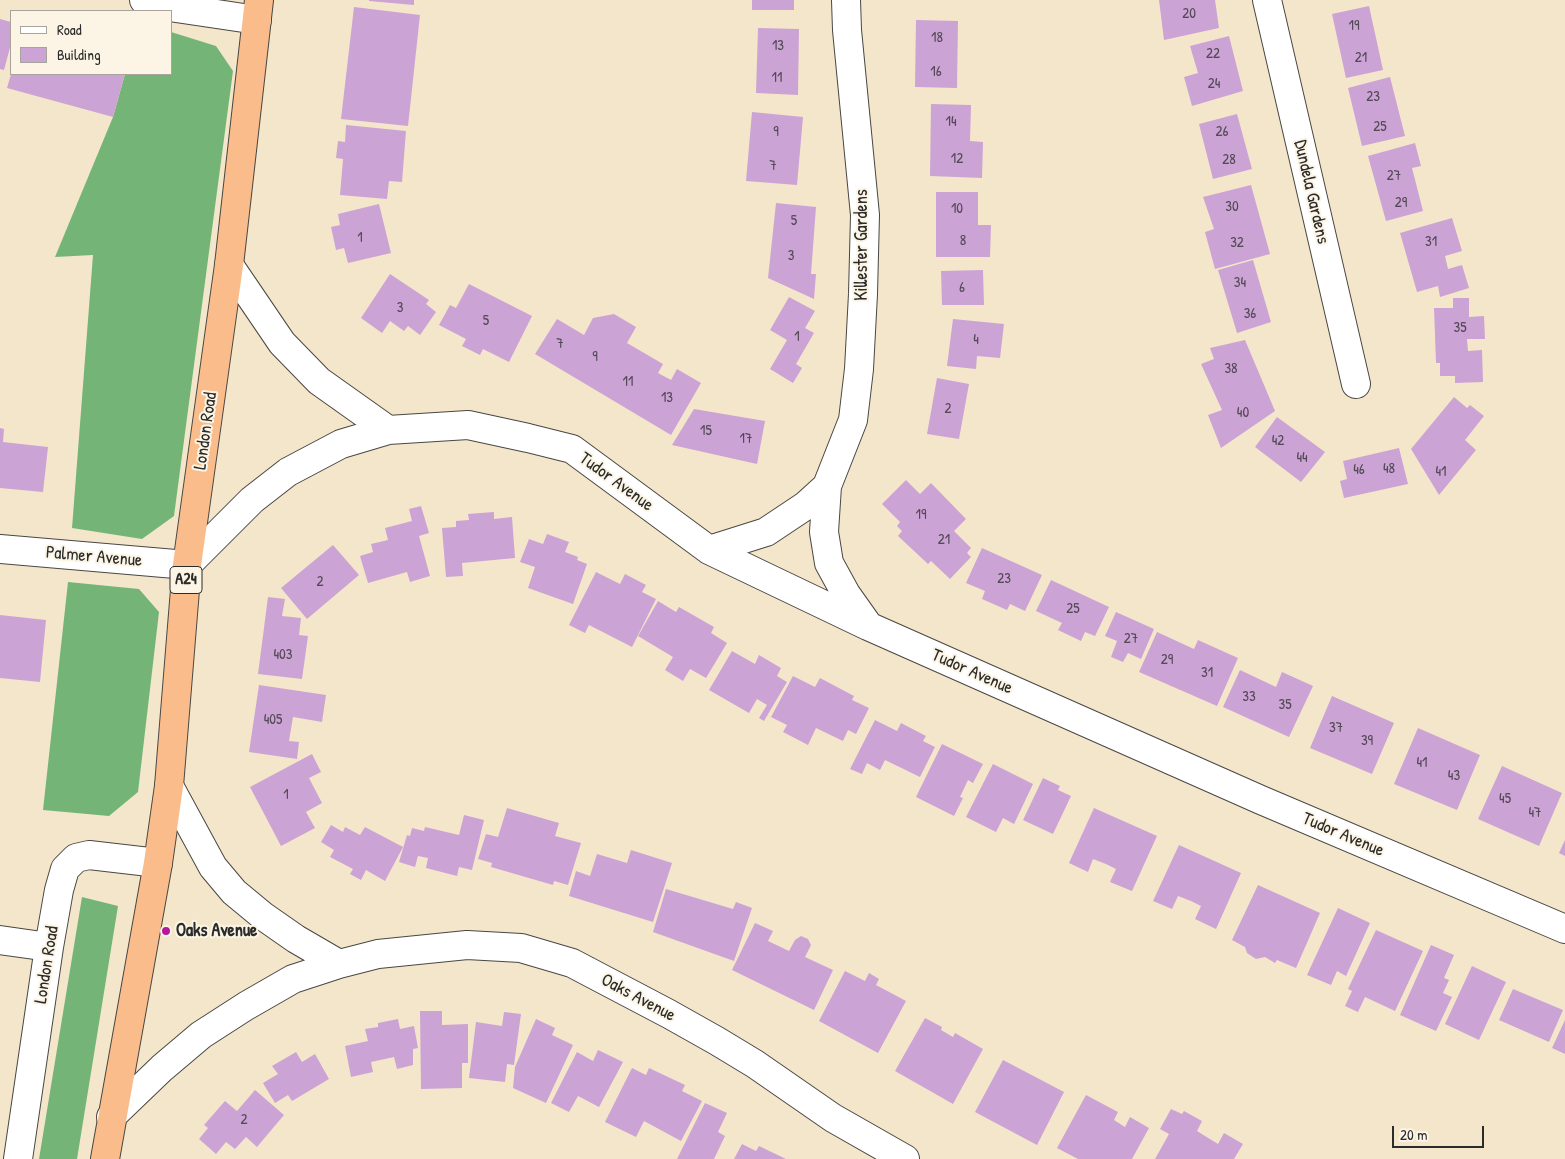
<!DOCTYPE html>
<html>
<head>
<meta charset="utf-8">
<style>
	body { margin:0 }
	#map { position:relative; width:1565px; height:1159px; overflow:hidden; background:#f4e6cb; font-family:"Patrick Hand",sans-serif }
	canvas { display:block }
	.legend { position:absolute; left:10px; top:10px; width:162px; height:65px; box-sizing:border-box; background:#fcf5e5; border:1px solid #a8a49b; margin:0; padding:6px 9px; list-style:none; font-size:15px; color:#2b2b2b }
	.legend li { display:flex; align-items:center; gap:10px; height:25px }
	.legend b { width:25px; border:1px solid #a8a49b }
	.scale { position:absolute; left:1392px; top:1126px; width:92px; height:22px; box-sizing:border-box; border:2px solid #2b2b2b; border-top:0; padding-left:6px; font-size:15px; line-height:18px; white-space:nowrap; color:#2b2b2b; -webkit-text-stroke:4px #fcf5e5; paint-order:stroke }
</style>
</head>
<body>
<div id="map">
<canvas width="1565" height="1159"></canvas>
<ul class="legend">
<li><b style="height:6px;background:#fff"></b>Road</li>
<li><b style="height:14px;background:#cca3d5"></b>Building</li>
</ul>
<div class="scale">20 m</div>
</div>
<script>
const c = document.querySelector('canvas').getContext('2d');
c.lineJoin = 'round';
function fill(path, color) { c.fillStyle = color; c.fill(path, 'evenodd'); }
const shape = rows => new Path2D(rows.map(r => 'M' + r).join(''));
function trace(path, color, width, dash) { c.strokeStyle = color; c.lineWidth = width; c.lineCap = dash ? 'butt' : 'round'; c.setLineDash(dash || []); c.stroke(path); }
function drawText(font, color, halo, rows, align = 'center') {
  c.font = font + ' "Patrick Hand",sans-serif'; c.lineWidth = 4; c.setLineDash([]); c.textBaseline = 'middle'; c.strokeStyle = halo; c.fillStyle = color; for (const [text, x, y, turn = 0] of rows) {
    c.save(); c.translate(x, y); c.rotate((+turn || 0) * Math.PI / 180); c.textAlign = isNaN(turn) ? turn : align; if (halo) c.strokeText(text, 0, 0); c.fillText(text, 0, 0); c.restore();
  }
}
const forest = shape([
	[171,32,216,46,233,71,174,516,142,539,72,528,93,255,55,257,113,117,125,74,171,74],
	[68,582,139,589,159,612,138,792,109,816,43,810],
	[82,897,118,906,77,1159,39,1159]
]);
const building = shape([
	[369,0,414,0,414,5,369,1],
	[752,0,794,0,794,10,752,10],
	[1159,0,1215,0,1219,28,1164,40],
	[1369,6,1383,70,1346,78,1332,14],
	[354,7,420,15,408,126,341,119],
	[0,19,11,22,11,44,4,70,0,69],
	[916,20,958,21,957,88,915,87],
	[758,28,799,29,798,95,756,93],
	[1229,36,1243,91,1192,106,1184,77,1198,73,1190,46],
	[11,74,125,74,113,117,7,88],
	[1390,77,1405,136,1362,146,1348,88],
	[931,104,971,105,970,141,983,142,982,178,930,176],
	[752,112,803,117,797,185,746,181],
	[1237,114,1252,169,1213,179,1199,124],
	[346,125,406,131,402,182,389,181,387,199,340,195,343,159,336,158,338,141,345,142],
	[1415,143,1421,166,1412,168,1423,211,1386,221,1368,156],
	[1251,185,1270,254,1215,269,1205,232,1214,229,1203,197],
	[936,192,978,192,978,225,991,225,990,257,936,257],
	[776,203,816,207,811,274,816,274,814,299,768,278],
	[379,204,391,253,348,263,344,248,336,250,331,227,340,225,338,214],
	[1452,218,1462,251,1445,256,1448,269,1462,265,1469,288,1440,297,1438,286,1417,292,1400,233],
	[1253,260,1271,322,1237,333,1218,270],
	[983,270,984,305,942,305,941,271],
	[390,274,429,300,426,304,436,312,420,335,408,326,404,331,390,321,382,333,361,318],
	[469,284,532,316,509,362,483,349,480,355,462,346,466,339,439,325,450,305,456,308],
	[789,297,815,311,805,328,814,333,796,364,802,368,793,383,770,369,787,340,770,330],
	[1453,298,1469,298,1469,317,1484,316,1485,339,1467,339,1468,351,1482,350,1483,382,1455,383,1455,376,1440,376,1440,363,1436,363,1434,308,1453,308],
	[614,314,636,327,627,343,663,364,658,373,671,380,677,369,701,383,671,435,535,354,557,319,584,335,593,318],
	[953,319,1004,324,1000,358,977,356,976,369,947,366],
	[1245,340,1275,411,1221,448,1208,415,1222,410,1201,364,1214,359,1210,348],
	[937,378,969,384,959,439,927,434],
	[1454,397,1467,408,1470,405,1484,416,1465,440,1476,450,1439,495,1411,449],
	[694,409,765,421,757,464,672,445],
	[1277,417,1325,452,1301,482,1255,447],
	[0,428,4,429,3,442,48,447,43,492,0,488],
	[1399,448,1408,484,1344,498,1340,481,1347,479,1343,461],
	[906,480,920,494,931,483,966,519,954,531,971,548,967,553,971,557,950,579,931,561,928,564,898,536,902,531,897,526,900,522,882,504],
	[421,506,429,533,419,536,430,576,410,582,407,572,368,583,360,556,373,552,371,544,388,540,385,528,412,521,409,509],
	[494,512,494,519,512,517,515,558,462,563,463,576,446,577,442,528,456,527,456,521,469,520,468,514],
	[547,534,569,542,565,552,578,557,577,560,587,564,573,604,528,588,535,567,520,562,529,539,543,544],
	[333,545,359,575,307,619,281,588],
	[982,548,1042,575,1025,611,1010,604,1007,610,982,599,985,591,966,583],
	[596,572,620,584,625,574,646,585,642,592,656,599,632,647,589,625,585,633,569,625],
	[1051,580,1109,607,1095,636,1085,632,1081,641,1058,630,1062,623,1036,611],
	[268,597,285,599,282,616,301,618,299,635,308,636,302,679,258,674],
	[658,601,676,612,679,607,714,627,711,633,727,643,706,678,690,669,683,681,665,670,673,657,638,636],
	[1116,612,1154,629,1141,659,1128,653,1123,662,1111,657,1117,641,1105,636],
	[0,615,46,620,40,682,0,678],
	[1157,632,1194,649,1198,640,1238,658,1217,706,1139,672],
	[732,651,755,664,759,655,781,668,777,676,787,682,764,721,759,718,767,705,757,699,749,713,709,690],
	[1240,670,1276,687,1282,672,1313,686,1289,737,1223,707],
	[793,676,815,687,820,678,854,696,852,700,869,708,856,734,848,730,843,741,816,728,808,745,783,732,787,725,771,717],
	[259,685,326,695,322,722,293,717,289,741,299,742,297,759,249,752],
	[1332,696,1394,723,1372,774,1310,748],
	[875,720,897,731,901,723,926,736,923,741,935,747,920,777,885,760,880,770,867,763,862,774,850,769],
	[1418,728,1480,755,1457,810,1394,784],
	[942,744,983,764,973,783,968,780,960,797,963,798,954,816,916,797],
	[312,754,321,772,309,778,322,803,306,812,315,828,281,846,250,787],
	[993,764,1033,784,1014,824,1003,818,996,832,966,817],
	[1502,766,1562,793,1539,846,1478,819],
	[1043,778,1060,786,1058,790,1071,796,1053,834,1023,820],
	[507,808,559,823,555,836,581,843,568,885,554,881,553,885,491,867,492,863,478,859,486,834,498,837],
	[1094,808,1157,836,1132,891,1110,882,1116,869,1106,864,1093,859,1088,872,1069,863],
	[464,815,484,820,472,870,459,867,457,876,426,868,428,858,418,856,415,867,399,862,407,835,410,836,412,828,424,831,425,827,459,835],
	[331,825,343,832,345,827,360,835,365,827,403,847,385,881,366,870,361,880,350,874,353,869,330,857,334,850,321,842],
	[1565,840,1565,856,1559,853],
	[1179,845,1241,873,1216,929,1195,919,1201,906,1191,901,1178,896,1172,909,1153,901],
	[631,850,672,863,653,922,569,896,576,871,590,876,597,854,627,863],
	[1258,885,1320,913,1296,968,1277,960,1275,963,1265,957,1256,959,1247,953,1245,947,1232,940],
	[666,889,733,909,736,902,752,908,734,961,653,932],
	[1338,908,1370,923,1346,976,1337,971,1331,985,1307,975],
	[755,923,773,931,768,941,789,951,795,940,801,936,808,939,811,945,805,957,833,970,814,1010,732,970],
	[1376,930,1423,951,1395,1011,1365,997,1358,1012,1345,1006,1352,991,1348,989],
	[1431,945,1454,955,1444,978,1449,980,1443,993,1452,997,1436,1031,1400,1015],
	[1472,966,1506,982,1479,1040,1445,1024],
	[845,971,865,981,869,973,879,979,876,985,906,1001,878,1053,819,1021],
	[1513,989,1563,1010,1549,1042,1499,1020],
	[420,1011,442,1011,442,1025,468,1024,468,1063,462,1063,462,1088,421,1089],
	[504,1012,521,1014,514,1065,507,1064,505,1082,469,1078,476,1022,502,1026],
	[925,1018,942,1027,941,1030,953,1037,955,1033,983,1049,953,1104,895,1071],
	[398,1019,400,1029,414,1026,418,1048,413,1049,413,1065,397,1069,394,1057,371,1062,373,1072,351,1077,345,1046,368,1041,365,1029,378,1027,378,1023],
	[536,1019,555,1028,552,1035,573,1045,546,1103,513,1088,515,1067],
	[1565,1020,1565,1054,1552,1048],
	[598,1050,623,1062,599,1107,578,1096,569,1112,551,1103,577,1052,593,1061],
	[296,1052,302,1062,315,1054,329,1079,292,1101,288,1095,275,1103,263,1083,278,1074,272,1066],
	[1003,1060,1064,1092,1037,1145,975,1112],
	[632,1068,646,1075,649,1068,685,1085,682,1091,702,1101,681,1141,644,1121,636,1137,605,1122],
	[255,1090,284,1115,257,1147,246,1137,235,1149,226,1142,216,1154,199,1139,208,1128,204,1125,225,1101,237,1111],
	[1086,1095,1118,1112,1114,1120,1125,1127,1130,1117,1149,1128,1132,1159,1078,1159,1057,1148],
	[705,1103,727,1113,718,1132,725,1136,714,1159,677,1159],
	[1171,1109,1182,1114,1184,1111,1202,1121,1197,1131,1218,1144,1224,1133,1243,1144,1234,1159,1155,1159,1169,1134,1160,1129],
	[742,1144,756,1151,759,1146,786,1159,734,1159]
]);
const street = shape([
	[144,0,176,8,257,20],
	[846,0,847,30,865,215,863,294,859,369,853,420,827,486,824,532,829,563,846,594,868,625],
	[1267,0,1356,384],
	[229,265,282,343,319,381,388,430],
	[0,549,187,565,252,500,288,472,341,444,388,430,468,425,528,438,572,449,709,550,868,626,1261,800,1565,929],
	[709,550,766,532,805,506,827,486],
	[169,786,213,867,234,892,263,916,296,939,339,964],
	[0,940,49,947],
	[111,1117,162,1068,201,1035,246,1006,293,979,339,964,378,954,467,945,521,948,572,963,669,1014,717,1041,755,1064,833,1118,905,1159],
	[18,1159,49,947,59,890,65,869,76,858,89,855,158,863]
]);
const highway = shape([
	[105,1159,158,863,169,786,187,565,229,265,259,0]
]);
const markers = [
	[166,931,5,"#b5179e"]
];
const numberNames = [
	["20",1189,14],
	["19",1354,26],
	["18",937,38],
	["13",778,46],
	["22",1213,54],
	["21",1361,58],
	["16",936,72],
	["11",777,78],
	["24",1214,84],
	["23",1373,97],
	["14",951,122],
	["25",1380,127],
	["9",776,132],
	["26",1222,132],
	["12",957,159],
	["28",1229,160],
	["7",773,166],
	["27",1394,176],
	["29",1401,203],
	["30",1232,207],
	["10",957,209],
	["5",794,221],
	["1",360,238],
	["8",963,241],
	["31",1431,242],
	["32",1237,243],
	["3",791,256],
	["34",1240,283],
	["6",962,288],
	["3",400,308],
	["36",1250,314],
	["5",486,321],
	["35",1460,328],
	["1",797,337],
	["4",976,340],
	["7",560,344],
	["9",595,357],
	["38",1231,369],
	["11",628,382],
	["13",667,398],
	["2",948,409],
	["40",1243,413],
	["15",706,431],
	["17",746,439],
	["42",1278,441],
	["44",1302,458],
	["48",1389,469],
	["46",1359,470],
	["41",1441,472],
	["19",921,515],
	["21",944,540],
	["23",1004,579],
	["2",320,582],
	["25",1073,609],
	["27",1131,639],
	["403",283,655],
	["29",1167,660],
	["31",1207,673],
	["33",1249,697],
	["35",1285,705],
	["405",273,720],
	["37",1336,728],
	["39",1367,741],
	["41",1422,763],
	["43",1454,776],
	["1",286,795],
	["45",1505,799],
	["47",1535,813],
	["2",244,1120]
];
const shields = [
	[186,580,32]
];
const shieldNames = [
	["A24",186,580]
];
const streetNames = [
	["Dundela Gardens",1311,192,77],
	["Killester Gardens",862,245,-90],
	["London Road",206,431,-82],
	["Tudor Avenue",616,482,36],
	["Palmer Avenue",94,557,5],
	["Tudor Avenue",972,672,24],
	["Tudor Avenue",1343,835,23],
	["London Road",47,965,-81],
	["Oaks Avenue",638,998,28]
];
const poiNames = [
	["Oaks Avenue",176,931]
];
fill(forest, '#74b577');
fill(building, '#cca3d5');
trace(street, '#494743', 30);
trace(highway, '#494743', 30);
trace(street, '#fff', 28);
trace(highway, '#f9bc8a', 28);
for (const [x, y, r, color] of markers) { const dot = new Path2D(); dot.arc(x, y, r, 0, 2 * Math.PI); c.fillStyle = color; c.fill(dot); trace(dot, '#fcf5e5', 2); }
drawText('15px', '#534956', null, numberNames);
for (const [x, y, w] of shields) { const box = new Path2D(); box.roundRect(x - w / 2, y - 13.5, w, 27, 4); c.fillStyle = '#fcf5e5'; c.fill(box); trace(box, '#2b2b2b', 1); }
drawText('bold 16px', '#2b2b2b', null, shieldNames);
drawText('18px', '#2b2b2b', '#fcf5e5', streetNames);
drawText('bold 18px', '#2b2b2b', '#fcf5e5', poiNames, 'left');
</script>
</body>
</html>
